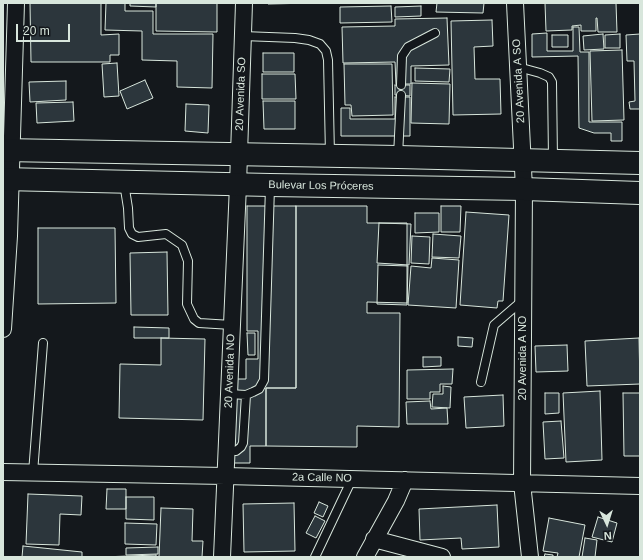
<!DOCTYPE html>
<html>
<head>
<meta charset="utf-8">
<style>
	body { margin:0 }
	#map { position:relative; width:643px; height:560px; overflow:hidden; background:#14181c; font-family:Helvetica,sans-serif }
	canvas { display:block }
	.frame { position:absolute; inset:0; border:4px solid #d8e6dc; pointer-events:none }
	.north { position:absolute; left:587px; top:504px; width:40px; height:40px; -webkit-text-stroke:3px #14181c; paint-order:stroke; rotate:176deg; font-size:11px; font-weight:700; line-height:16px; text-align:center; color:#d8e6dc }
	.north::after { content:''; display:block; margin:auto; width:14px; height:18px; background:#d8e6dc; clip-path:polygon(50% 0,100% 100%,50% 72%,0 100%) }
	.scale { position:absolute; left:16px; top:24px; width:54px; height:18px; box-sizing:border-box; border:2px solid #d8e6dc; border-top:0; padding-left:5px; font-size:12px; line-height:14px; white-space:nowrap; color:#d8e6dc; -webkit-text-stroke:3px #14181c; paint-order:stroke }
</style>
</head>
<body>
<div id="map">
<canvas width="643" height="560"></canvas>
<div class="frame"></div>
<div class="north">N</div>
<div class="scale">20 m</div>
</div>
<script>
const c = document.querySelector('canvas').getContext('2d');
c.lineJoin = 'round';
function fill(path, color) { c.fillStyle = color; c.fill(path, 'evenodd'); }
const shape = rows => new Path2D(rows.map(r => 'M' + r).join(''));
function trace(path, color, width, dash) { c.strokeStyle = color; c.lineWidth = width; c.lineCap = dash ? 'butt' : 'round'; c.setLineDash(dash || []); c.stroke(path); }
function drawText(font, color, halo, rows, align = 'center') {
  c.font = font + ' Helvetica,sans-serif'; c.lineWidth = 3; c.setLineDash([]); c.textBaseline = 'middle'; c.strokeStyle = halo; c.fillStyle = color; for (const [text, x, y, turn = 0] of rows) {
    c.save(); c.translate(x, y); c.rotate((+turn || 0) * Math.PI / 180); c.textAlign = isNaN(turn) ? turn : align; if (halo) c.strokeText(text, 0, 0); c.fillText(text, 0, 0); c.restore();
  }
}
const building = shape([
	[30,3,101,3,101,35,119,34,119,55,110,55,110,62,31,62,30,3],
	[106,3,125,3,125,11,153,11,153,34,213,34,212,88,177,87,177,61,142,60,142,31,105,30,106,3],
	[130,3,156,3,156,7,130,6,130,3],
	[156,3,217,3,217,32,156,31,156,3],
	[268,3,313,3,268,4,268,3],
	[437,3,484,3,483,13,436,12,437,3],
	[545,3,616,3,617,32,598,32,597,18,596,18,596,31,581,31,581,25,572,26,572,30,546,31,545,3],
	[391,6,392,22,340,23,340,7,391,6],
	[421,6,421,16,395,17,395,7,421,6],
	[447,18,449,65,411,66,411,84,396,84,395,62,343,63,342,27,395,26,395,19,447,18],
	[492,20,493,46,474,47,475,79,500,79,501,114,453,115,451,21,492,20],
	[573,27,579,27,580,52,589,52,589,122,622,122,622,141,611,141,611,133,594,133,579,128,578,56,532,57,532,34,547,33,547,51,573,51,573,27],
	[603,34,604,49,584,50,583,36,603,34],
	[620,34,620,48,605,48,605,35,620,34],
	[640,34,640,109,630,109,629,102,635,101,634,61,627,61,626,35,640,34],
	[552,35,568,35,568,47,552,47,552,35],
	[622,50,624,120,592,121,590,51,622,50],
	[263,53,294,53,294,72,263,72,263,53],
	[117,63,119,96,104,97,102,64,117,63],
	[344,64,392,64,393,115,352,116,351,105,345,105,344,64],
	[415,68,450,69,449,82,415,81,415,68],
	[262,74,295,74,296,99,262,99,262,74],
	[145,80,153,98,127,109,120,91,145,80],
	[66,81,66,100,30,102,29,82,66,81],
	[412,83,450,84,449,124,411,123,412,83],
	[395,85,410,85,410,96,395,95,395,85],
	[395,97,410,97,410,136,341,136,341,108,350,108,350,119,395,119,395,97],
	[263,101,295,101,295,129,264,129,263,101],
	[73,102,74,121,37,123,36,103,73,102],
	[186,104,209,105,208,133,185,131,186,104],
	[247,206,296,206,296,388,266,388,266,446,250,446,250,463,230,463,230,379,246,379,246,359,258,359,258,331,247,331,247,206],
	[296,206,367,206,367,223,407,223,407,303,367,302,367,313,400,313,399,427,357,426,357,447,266,446,266,388,296,388,296,206],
	[441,206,461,206,460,232,441,232,441,206],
	[466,212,509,215,503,301,498,301,497,308,460,305,466,212],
	[415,213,439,213,439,232,415,233,415,213],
	[379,223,411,224,409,265,377,263,379,223],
	[38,228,115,228,116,303,38,304,38,228],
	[433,234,461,236,459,258,432,257,433,234],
	[412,236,430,237,429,264,411,263,412,236],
	[167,252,168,315,131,315,130,253,167,252],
	[432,258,459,260,456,308,408,305,411,266,431,268,432,258],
	[378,265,408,266,407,305,377,304,378,265],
	[134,327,169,328,169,338,134,338,134,327],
	[247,333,255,333,255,355,248,355,247,333],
	[458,337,473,338,472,347,458,346,458,337],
	[161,338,205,339,203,420,119,418,120,364,161,365,161,338],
	[639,338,640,384,587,386,585,341,639,338],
	[567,345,568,371,536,372,535,346,567,345],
	[423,357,441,357,441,366,423,367,423,357],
	[453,369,452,384,440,384,440,392,430,392,430,399,407,399,407,370,453,369],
	[443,386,451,387,450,408,432,407,433,394,443,394,443,386],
	[600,391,602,460,566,462,563,393,600,391],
	[545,393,559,393,559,413,545,414,545,393],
	[623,393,640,393,640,456,624,456,623,393],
	[503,395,504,426,466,428,464,397,503,395],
	[430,401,431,409,447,408,448,424,407,424,406,402,430,401],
	[561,421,564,458,545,459,543,422,561,421],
	[107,489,126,489,126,509,106,509,107,489],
	[28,494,82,496,81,515,60,514,59,545,26,544,28,494],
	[126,497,154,497,154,520,126,519,126,497],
	[319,502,328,506,323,517,314,513,319,502],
	[294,503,295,551,244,552,243,504,294,503],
	[497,505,499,547,462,549,461,538,420,540,419,509,497,505],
	[161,508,193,509,192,541,203,541,202,557,159,557,161,508],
	[315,516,325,521,316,538,306,533,315,516],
	[598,517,617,523,612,542,592,537,598,517],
	[549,518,585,525,579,557,557,557,558,553,543,551,549,518],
	[125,523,157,524,156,545,125,544,125,523],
	[585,538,597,540,595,557,582,557,585,538],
	[23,546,82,552,82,557,22,557,23,546],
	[158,547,158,554,126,555,126,548,158,547],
	[545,554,553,555,553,557,544,557,545,554],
	[156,555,156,557,102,557,156,555]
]);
const lane = shape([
	[243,36,295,38,309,40,320,44,326,51,328,60,330,155],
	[518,67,540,73,549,77,552,82,553,159],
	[401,85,402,56,408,47,435,33],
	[398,156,401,95],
	[124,183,128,208,129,228,132,234,138,237,166,234,182,245,188,261,187,304,194,319,199,323,232,325],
	[481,382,494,325,523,300],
	[229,394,246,395,253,392,259,389,264,380,270,187],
	[226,450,236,451,241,447,243,443,246,395],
	[33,473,43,343],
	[315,557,352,479]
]);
const street = shape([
	[515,3,524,189,522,483,530,557],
	[3,329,9,236,16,3],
	[3,472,225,476,640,486],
	[374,539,442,557],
	[222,557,238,185,244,3],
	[365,557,396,501,405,480]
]);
const secondary = shape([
	[3,150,398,157,640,163],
	[3,179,270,185,524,189,640,193]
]);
const streetNames = [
	["20 Avenida A SO",519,81,-93],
	["20 Avenida SO",241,94,-88],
	["Bulevar Los Próceres",321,186,1],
	["20 Avenida A NO",523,358,-90],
	["20 Avenida NO",230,371,-88],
	["2a Calle NO",322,478,1]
];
fill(building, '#2c363c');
trace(building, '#d8e6dc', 1);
trace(lane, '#d8e6dc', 10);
trace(street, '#d8e6dc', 18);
trace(secondary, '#d8e6dc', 24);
trace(lane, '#14181c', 8);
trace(street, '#14181c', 16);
trace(secondary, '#14181c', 22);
drawText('11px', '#d8e6dc', '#14181c', streetNames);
</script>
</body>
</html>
